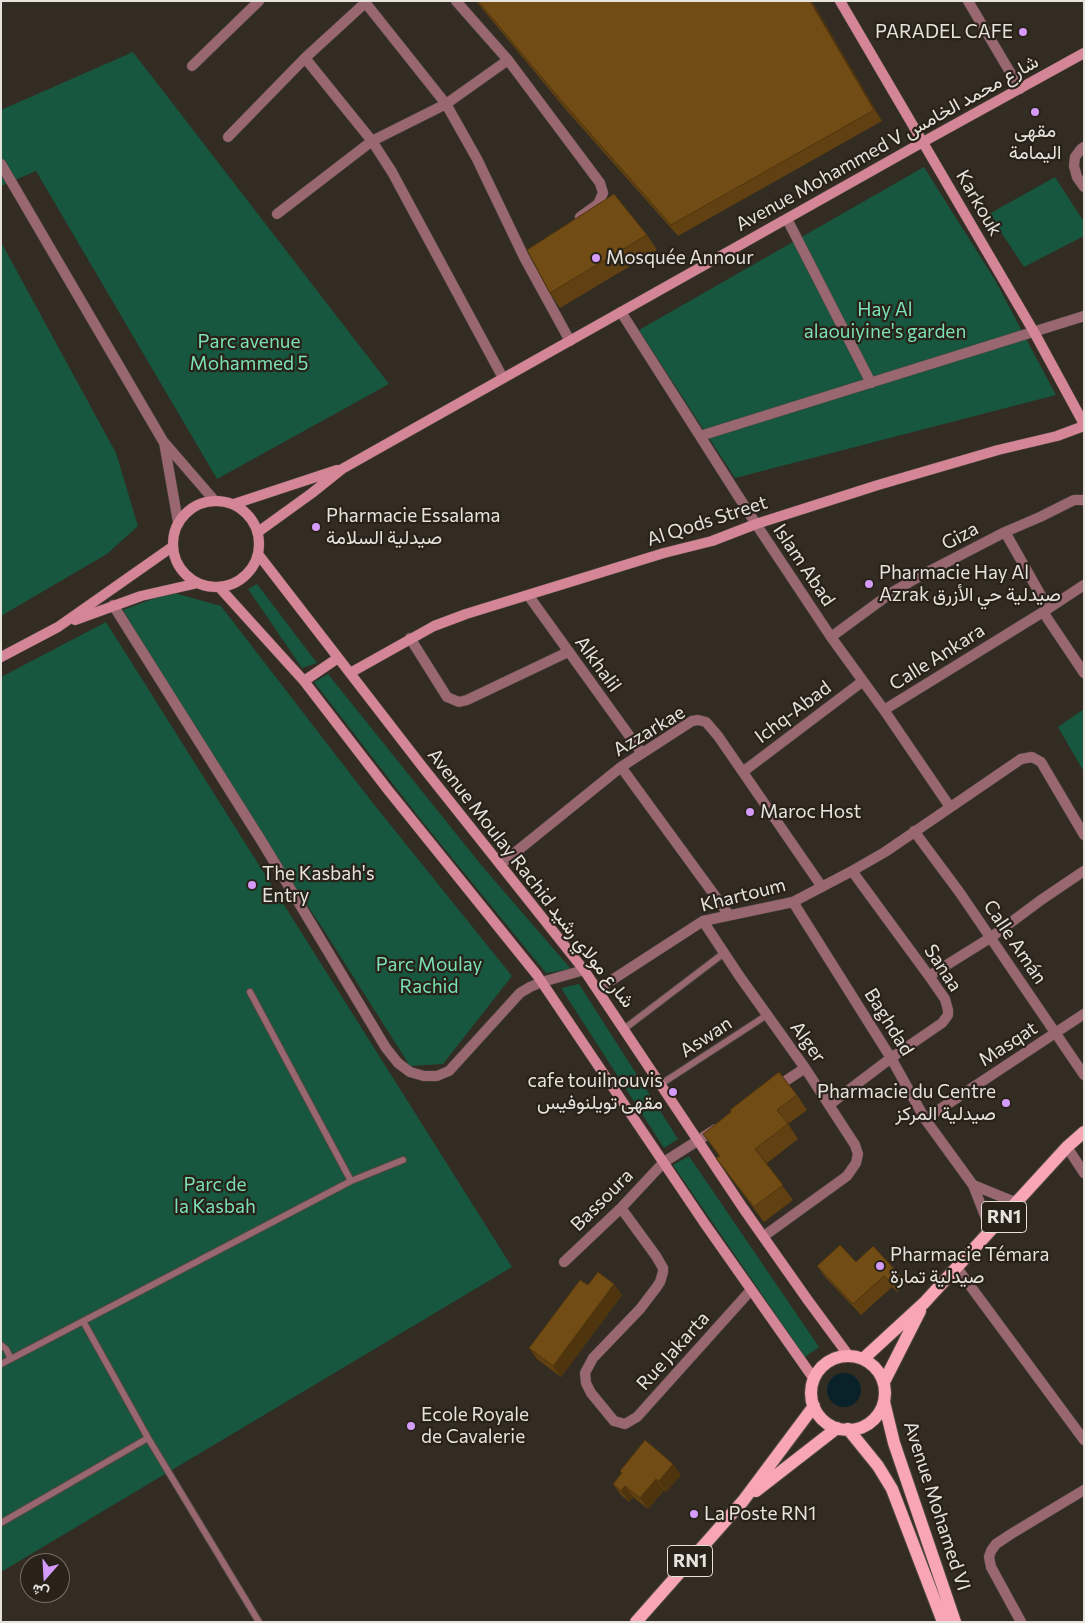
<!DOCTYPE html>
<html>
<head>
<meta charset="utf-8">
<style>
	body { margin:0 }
	#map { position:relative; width:1085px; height:1623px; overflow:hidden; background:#332c23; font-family:Commissioner,Vazirmatn,sans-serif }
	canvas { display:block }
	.frame { position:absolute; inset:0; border:2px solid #e6e2dc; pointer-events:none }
	.north { position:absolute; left:20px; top:1553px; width:50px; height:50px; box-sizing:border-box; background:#292219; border:1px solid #756f67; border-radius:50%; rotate:199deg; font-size:14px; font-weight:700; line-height:20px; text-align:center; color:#e6e2dc }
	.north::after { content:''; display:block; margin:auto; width:18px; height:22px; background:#d59bfa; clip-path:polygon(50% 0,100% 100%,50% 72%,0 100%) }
</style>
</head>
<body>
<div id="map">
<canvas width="1085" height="1623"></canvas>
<div class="frame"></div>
<div class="north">ش</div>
</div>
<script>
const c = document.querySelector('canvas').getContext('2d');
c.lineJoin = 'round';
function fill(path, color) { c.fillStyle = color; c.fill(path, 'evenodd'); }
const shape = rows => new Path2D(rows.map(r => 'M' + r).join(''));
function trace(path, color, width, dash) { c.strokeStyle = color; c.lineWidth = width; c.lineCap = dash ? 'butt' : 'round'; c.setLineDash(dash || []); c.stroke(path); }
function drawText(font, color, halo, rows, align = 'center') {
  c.font = font + ' Commissioner,Vazirmatn,sans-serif'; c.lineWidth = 4.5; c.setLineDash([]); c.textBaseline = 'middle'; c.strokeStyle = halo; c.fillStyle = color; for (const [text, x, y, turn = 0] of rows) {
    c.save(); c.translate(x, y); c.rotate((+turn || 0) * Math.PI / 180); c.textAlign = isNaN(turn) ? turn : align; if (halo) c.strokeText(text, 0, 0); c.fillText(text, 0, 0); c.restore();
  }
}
const green = shape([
	[133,52,389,384,217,479,36,171,1,186,1,110],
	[924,167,995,280,1056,395,735,478,639,330],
	[1055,177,1084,222,1084,236,1024,267,989,214],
	[1,242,116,453,138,526,107,554,1,616],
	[257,584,317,663,302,668,248,589],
	[171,592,221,606,372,802,512,976,443,1064,410,1066,323,929,224,779,123,610],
	[106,622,512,1267,1,1572,1,677],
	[328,674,482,866,571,969,546,973,421,820,314,682],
	[1084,709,1084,772,1058,727],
	[579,984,678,1139,664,1148,561,988],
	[689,1156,819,1347,805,1357,673,1165]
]);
const water = shape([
	'827 1390a17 17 0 1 1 34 0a17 17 0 1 1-34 0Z'
]);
const lane = shape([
	[250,992,351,1181],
	[624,1029,724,953],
	[661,1084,767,1015],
	[83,1321,148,1438,259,1622],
	[1,1345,6,1349,11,1359],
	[1,1364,351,1181,403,1160],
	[1,1523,148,1438]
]);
const street = shape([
	[364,1,446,104,477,159,524,257,570,341],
	[456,1,508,60,600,183,603,193,598,204,580,217],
	[968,1,1020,89],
	[305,58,372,141,392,172,503,378],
	[192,66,259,1],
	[228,137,305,58,365,3],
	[1084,147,1081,149,1075,157,1074,166,1077,177,1084,187],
	[1,164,163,441,214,500],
	[277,214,372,141,446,104,508,60],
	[787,219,871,383],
	[621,312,756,524,831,637,884,710,950,807],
	[700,436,1084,316],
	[164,442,178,522],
	[1005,532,1048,608],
	[528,595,641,752],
	[113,605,264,845,386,1048,398,1063,410,1072,424,1076,437,1076,449,1071,520,993,530,987,542,982,584,970],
	[1043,612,1084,673],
	[831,637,891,593,920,576,1005,532,1040,517,1074,500,1084,500],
	[410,638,447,697,459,702,467,700,568,652],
	[884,710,1043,612,1084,585],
	[621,767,729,915],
	[744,771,863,681],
	[914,831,960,893,1084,1075],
	[501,864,621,767,692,721,698,720,706,722,718,736,822,887],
	[793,902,891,1058,925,1119,973,1185,991,1231],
	[703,921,740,977,805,1068,855,1145,858,1154,856,1163,847,1176,764,1236],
	[929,976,990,938,1041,900,1084,871],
	[598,989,703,921,793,902,852,871,885,852,1021,759,1032,757,1041,762,1084,835],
	[775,1088,805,1068],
	[829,1105,891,1058,942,1023,948,1015,948,1010,945,999,929,976,852,871],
	[925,1119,1084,1014],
	[1067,1147,1084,1173],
	[973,1185,1017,1203],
	[621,1208,656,1256,663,1268,663,1272,660,1282,656,1288,640,1309,593,1358,585,1373,586,1383,591,1393,614,1421,625,1424,637,1417,751,1290],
	[564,1262,621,1208,664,1162,716,1129],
	[957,1268,1084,1440],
	[1021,1622,991,1567,989,1557,991,1551,996,1544,1011,1534,1084,1490]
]);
const secondary = shape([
	[840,1,1034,332,1084,424],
	'173 544a43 43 0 1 1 86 0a43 43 0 1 1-86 0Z',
	[234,504,337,470],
	[258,532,312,493,342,469,923,142,1084,53],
	[258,554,421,765,584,970,743,1208,807,1299,849,1356],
	[219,587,304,681,388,790,537,975,705,1224,814,1379],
	[75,620,141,596,198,583],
	[1,657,58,627,172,547],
	[350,673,434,626,466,614,664,553,712,541,756,524,878,485,998,450,1057,436,1084,426],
	[304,681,338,658]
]);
const primary = shape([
	'811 1393a37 37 0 1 1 74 0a37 37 0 1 1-74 0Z',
	[863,1359,924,1303,1067,1147,1084,1132],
	[884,1382,920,1311],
	[884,1402,894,1443,955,1622],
	[848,1429,878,1466,892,1489,943,1622],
	[756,1491,837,1428],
	[636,1622,743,1501,814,1406]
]);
const wall = shape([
	[476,1,812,1,882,121,678,236,567,111],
	[647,235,657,250,560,308,550,293],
	[797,1095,807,1110,788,1124,798,1139,766,1164,793,1200,764,1222,727,1173,716,1158,719,1156,703,1134],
	[856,1262,898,1273,906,1284,897,1292,892,1287,861,1315,825,1277,817,1266],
	[588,1285,622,1295,561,1377,537,1359,529,1348],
	[620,1471,681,1475,666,1492,664,1490,648,1509,633,1497,629,1502,621,1495,613,1484,621,1473]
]);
const shadedWall = shape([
	[810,1,812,1,882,121,874,110],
	[614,1284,622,1295,561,1377,553,1366],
	[673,1464,681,1475,666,1492,659,1481],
	[656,1479,664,1490,648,1509,640,1498],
	[625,1486,633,1497,629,1502,621,1491]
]);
const building = shape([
	[478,1,810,1,874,110,671,225,560,99,478,1],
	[614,194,647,235,550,293,527,250,614,194],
	[779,1072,797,1095,777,1110,788,1124,755,1149,783,1185,754,1207,716,1158,720,1156,703,1134,731,1112,730,1110,779,1072],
	[840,1245,856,1262,873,1246,898,1273,889,1281,884,1276,853,1304,817,1266,840,1245],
	[598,1272,614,1284,553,1366,529,1348,580,1280,588,1285,598,1272],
	[645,1440,673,1464,659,1481,656,1479,640,1498,625,1486,621,1491,613,1484,622,1473,620,1471,645,1440]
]);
const markers = [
	[1023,32,5,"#d59bfa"],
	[1035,112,5,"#d59bfa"],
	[596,258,5,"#d59bfa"],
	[316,527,5,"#d59bfa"],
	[869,584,5,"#d59bfa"],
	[750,812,5,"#d59bfa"],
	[252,885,5,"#d59bfa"],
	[673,1092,5,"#d59bfa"],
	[1006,1103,5,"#d59bfa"],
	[880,1266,5,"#d59bfa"],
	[411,1426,5,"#d59bfa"],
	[694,1514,5,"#d59bfa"]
];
const shields = [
	[1004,1217,45],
	[690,1561,45]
];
const shieldNames = [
	["RN1",1004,1217],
	["RN1",690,1561]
];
const poiNames = [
	["PARADEL CAFE",1013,32,"right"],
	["مقهى",1035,131,"center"],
	["اليمامة",1035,153,"center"],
	["Mosquée Annour",606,258],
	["Pharmacie Essalama",326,516],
	["صيدلية السلامة",326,538],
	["Pharmacie Hay Al",879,573],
	["Azrak صيدلية حي الأزرق",879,595],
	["Maroc Host",760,812],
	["The Kasbah's",262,874],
	["Entry",262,896],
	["cafe touilnouvis",663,1081,"right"],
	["مقهى تويلنوفيس",663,1103,"right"],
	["Pharmacie du Centre",996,1092,"right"],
	["صيدلية المركز",996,1114,"right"],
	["Pharmacie Témara",890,1255],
	["صيدلية تمارة",890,1277],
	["Ecole Royale",421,1415],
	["de Cavalerie",421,1437],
	["La Poste RN1",704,1514]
];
const streetNames = [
	["Avenue Mohammed V شارع محمد الخامس",887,143,-29],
	["Karkouk",979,203,60],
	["Al Qods Street",707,521,-18],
	["Giza",960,536,-28],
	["Islam Abad",804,565,56],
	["Calle Ankara",937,657,-32],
	["Alkhalil",598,664,54],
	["Ichq-Abad",793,712,-37],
	["Azzarkae",649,731,-31],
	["Avenue Moulay Rachid شارع مولاي رشيد",531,878,52],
	["Khartoum",743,895,-14],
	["Calle Amán",1015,942,56],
	["Sanaa",943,968,57],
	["Baghdad",889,1022,58],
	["Aswan",706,1037,-33],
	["Alger",808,1042,54],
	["Masqat",1008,1044,-33],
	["Bassoura",602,1200,-45],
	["Rue Jakarta",673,1351,-48],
	["Avenue Mohamed VI",937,1506,72]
];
const parkNames = [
	["Hay Al",885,310],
	["alaouiyine's garden",885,332],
	["Parc avenue",249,342],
	["Mohammed 5",249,364],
	["Parc Moulay",429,965],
	["Rachid",429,987],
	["Parc de",215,1185],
	["la Kasbah",215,1207]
];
fill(green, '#17563f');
fill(water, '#09222a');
trace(lane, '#504941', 8);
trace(street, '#504941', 11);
trace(secondary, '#504941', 11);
trace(primary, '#504941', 14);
trace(lane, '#996770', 6);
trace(street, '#996770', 10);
trace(secondary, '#d58696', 10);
trace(primary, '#f8a6b6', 12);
fill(wall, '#614111');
fill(shadedWall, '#4f350e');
fill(building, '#714c14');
trace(building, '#4f350e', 1);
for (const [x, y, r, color] of markers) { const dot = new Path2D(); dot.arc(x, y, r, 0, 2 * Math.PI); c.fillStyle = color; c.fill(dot); trace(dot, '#292219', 2); }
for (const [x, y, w] of shields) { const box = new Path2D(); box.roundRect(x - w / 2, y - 15.5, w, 31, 4); c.fillStyle = '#292219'; c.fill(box); trace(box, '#e6e2dc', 1); }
drawText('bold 18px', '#e6e2dc', null, shieldNames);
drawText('19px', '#e6e2dc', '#292219', poiNames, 'left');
drawText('19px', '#e6e2dc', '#292219', streetNames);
drawText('19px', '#7be1b6', '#292219', parkNames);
</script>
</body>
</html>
